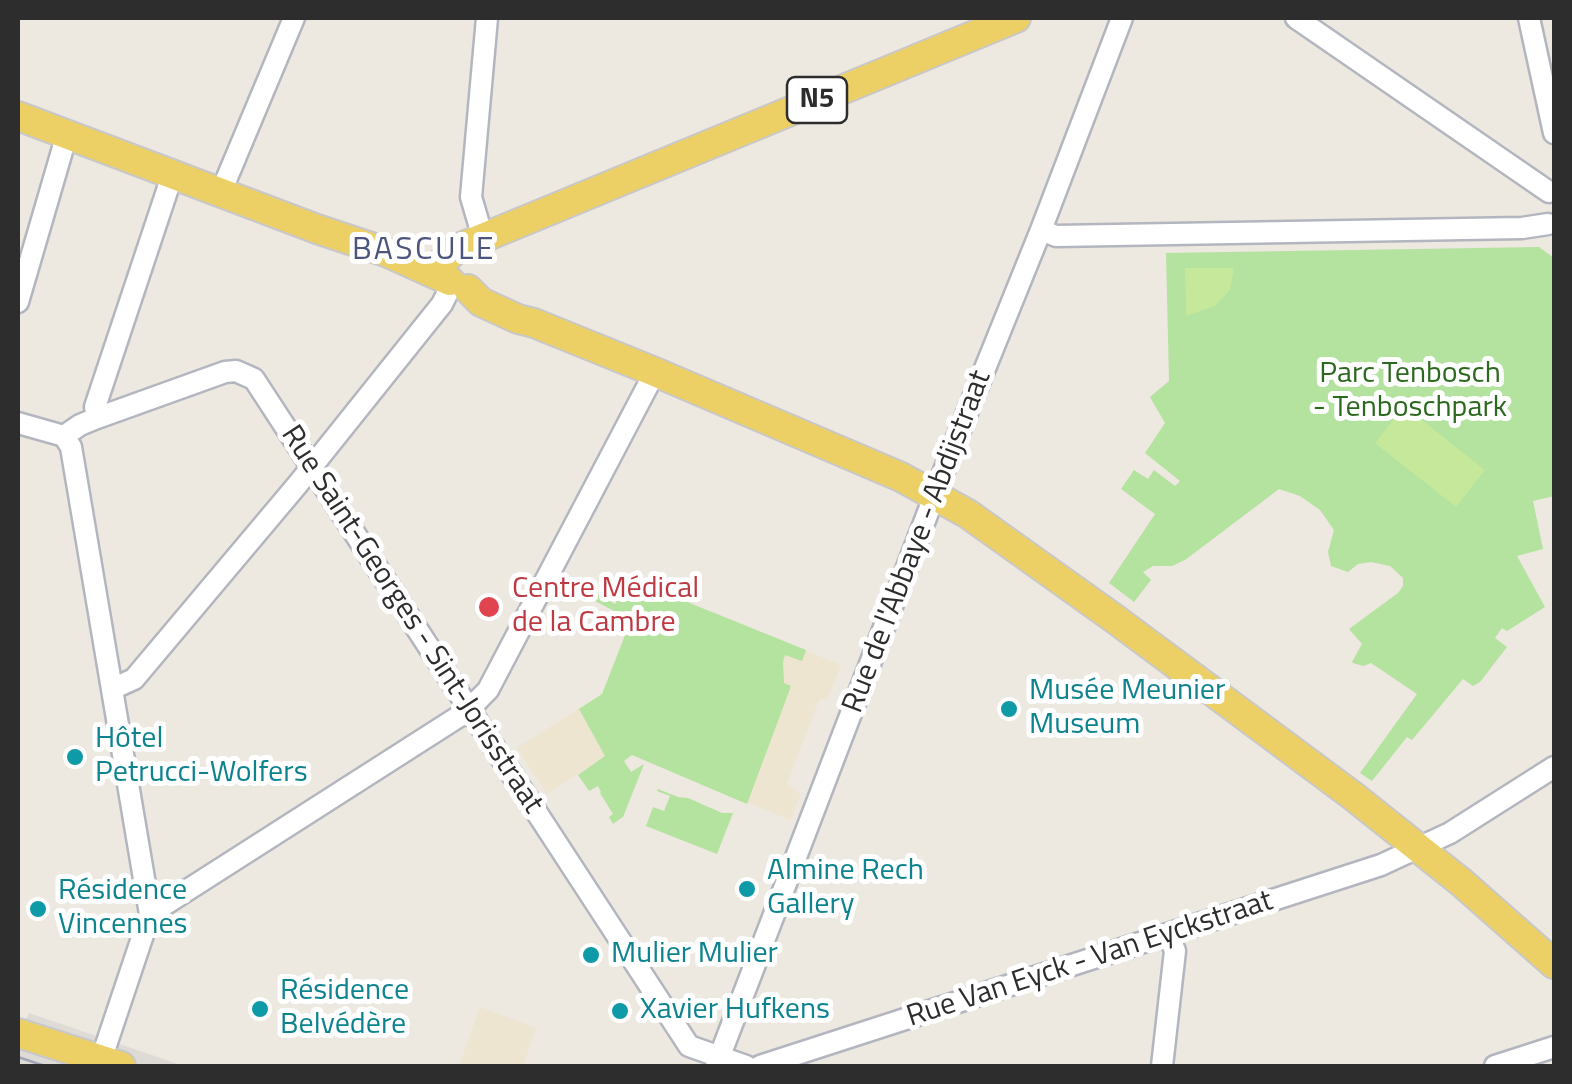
<!DOCTYPE html>
<html>
<head>
<meta charset="utf-8">
<style>
	body { margin:0 }
	#map { position:relative; width:1572px; height:1084px; overflow:hidden; background:#ede8e0; font-family:"Titillium Web",sans-serif }
	canvas { display:block }
	.frame { position:absolute; inset:0; border:20px solid #2d2d2d; pointer-events:none }
</style>
</head>
<body>
<div id="map">
<canvas width="1572" height="1084"></canvas>
<div class="frame"></div>
</div>
<script>
const c = document.querySelector('canvas').getContext('2d');
c.lineJoin = 'round';
function fill(path, color) { c.fillStyle = color; c.fill(path, 'evenodd'); }
const shape = rows => new Path2D(rows.map(r => 'M' + r).join(''));
function trace(path, color, width, dash) { c.strokeStyle = color; c.lineWidth = width; c.lineCap = dash ? 'butt' : 'round'; c.setLineDash(dash || []); c.stroke(path); }
function drawText(font, color, halo, rows, align = 'center') {
  c.font = font + ' "Titillium Web",sans-serif'; c.lineWidth = 10; c.setLineDash([]); c.textBaseline = 'middle'; c.strokeStyle = halo; c.fillStyle = color; for (const [text, x, y, turn = 0] of rows) {
    c.save(); c.translate(x, y); c.rotate((+turn || 0) * Math.PI / 180); c.textAlign = isNaN(turn) ? turn : align; if (halo) c.strokeText(text, 0, 0); c.fillText(text, 0, 0); c.restore();
  }
}
const education = shape([
	[650,587,841,665,827,700,820,698,787,783,801,794,790,820,618,748,547,794,517,748,602,694,631,620],
	[480,1007,536,1028,523,1066,459,1066]
]);
const green = shape([
	[1539,247,1554,258,1554,496,1533,501,1543,549,1517,556,1545,607,1507,631,1502,628,1495,638,1507,647,1480,682,1473,686,1463,679,1412,740,1407,737,1372,781,1360,773,1417,694,1371,663,1363,666,1353,663,1352,662,1362,644,1349,629,1398,593,1403,586,1403,578,1390,566,1371,562,1358,564,1348,572,1331,566,1328,552,1334,530,1320,510,1300,496,1279,489,1185,560,1172,566,1153,566,1143,572,1151,580,1134,602,1109,583,1155,514,1121,489,1134,470,1148,479,1154,470,1175,486,1180,481,1145,453,1165,423,1150,397,1169,381,1166,253],
	[568,579,615,604,623,590,639,598,642,593,646,594,650,587,806,650,802,661,785,655,783,662,784,683,791,686,747,804,632,755,624,761,631,772,644,764,623,817,613,824,609,817,613,814,600,793,601,792,598,786,589,791,578,775,605,756,579,709,602,694,631,620,565,585],
	[658,789,678,797,688,798,722,813,733,813,717,854,646,826,653,807,664,811,670,796,657,791]
]);
const pitch = shape([
	[1185,268,1234,268,1230,290,1215,306,1186,316],
	[1404,406,1485,470,1456,507,1375,443]
]);
const plaza = shape([
	[29,1013,184,1066,18,1066,18,1037]
]);
const minor = shape([
	[1296,18,1549,192],
	[1529,18,1554,133],
	[221,192,294,18],
	[1041,230,1056,236,1522,228,1548,224],
	[483,238,471,197,487,18],
	[18,302,67,134],
	[97,418,95,407,173,173],
	[18,423,64,436],
	[64,436,80,425,97,418,225,372,236,371,254,379,689,1046,746,1066],
	[64,436,71,447,150,914,101,1060],
	[112,689,134,679,298,484,442,304,453,282],
	[150,914,469,710,480,698,488,690,655,372],
	[716,1066,950,455,1041,230,1122,18],
	[760,1066,1381,865,1450,833,1554,767],
	[1162,1066,1175,951,1169,935],
	[1495,1066,1554,1047]
]);
const major = shape([
	[18,116,317,229,386,252,450,281],
	[437,274,443,261,456,249,1016,18],
	[468,289,481,302,518,319,534,323,655,372,901,477,968,514,1115,619,1353,796,1461,882,1554,964],
	[18,1033,121,1066]
]);
const tram = shape([
	[18,1057,45,1066]
]);
const markers = [
	[489,607,12,"#e0444e"],
	[1009,709,10,"#0f9aa8"],
	[75,757,10,"#0f9aa8"],
	[747,889,10,"#0f9aa8"],
	[38,909,10,"#0f9aa8"],
	[591,955,10,"#0f9aa8"],
	[260,1009,10,"#0f9aa8"],
	[620,1011,10,"#0f9aa8"]
];
const shields = [
	[817,100,60]
];
const shieldNames = [
	["N5",817,100]
];
const parkNames = [
	["Parc Tenbosch",1410,375],
	["- Tenboschpark",1410,409]
];
const streetNames = [
	["Rue de l'Abbaye - Abdijstraat",918,542,-69],
	["Rue Saint-Georges - Sint-Jorisstraat",411,620,57],
	["Rue Van Eyck - Van Eyckstraat",1090,960,-18]
];
const healthNames = [
	["Centre Médical",512,590],
	["de la Cambre",512,624]
];
const cultureNames = [
	["Musée Meunier",1029,692],
	["Museum",1029,726],
	["Hôtel",95,740],
	["Petrucci-Wolfers",95,774],
	["Almine Rech",767,872],
	["Gallery",767,906],
	["Résidence",58,892],
	["Vincennes",58,926],
	["Mulier Mulier",611,955],
	["Résidence",280,992],
	["Belvédère",280,1026],
	["Xavier Hufkens",640,1011]
];
const neighbourhoodNames = [
	["BASCULE",424,251]
];
fill(education, '#eee5d0');
fill(green, '#b4e29f');
fill(pitch, '#c6e89b');
fill(plaza, '#dedbd7');
trace(minor, '#b3b6bf', 25);
trace(major, '#c8c8c8', 32);
trace(minor, '#fff', 20);
trace(major, '#ecd066', 28);
trace(tram, '#a2a5b6', 2.5);
for (const [x, y, r, color] of markers) { const dot = new Path2D(); dot.arc(x, y, r, 0, 2 * Math.PI); c.fillStyle = color; c.fill(dot); trace(dot, '#fff', 4); }
for (const [x, y, w] of shields) { const box = new Path2D(); box.roundRect(x - w / 2, y - 23, w, 46, 8); c.fillStyle = '#fff'; c.fill(box); trace(box, '#2d2d2d', 2.5); }
drawText('bold 28px', '#2d2d2d', null, shieldNames);
drawText('30px', '#2b691e', '#fff', parkNames);
drawText('30px', '#2d2d2d', '#fff', streetNames);
drawText('30px', '#be3a42', '#fff', healthNames, 'left');
drawText('30px', '#0d838f', '#fff', cultureNames, 'left');
c.letterSpacing = '2.5px';
drawText('32px', '#4e557c', '#fff', neighbourhoodNames);
c.letterSpacing = '0px';
</script>
</body>
</html>
